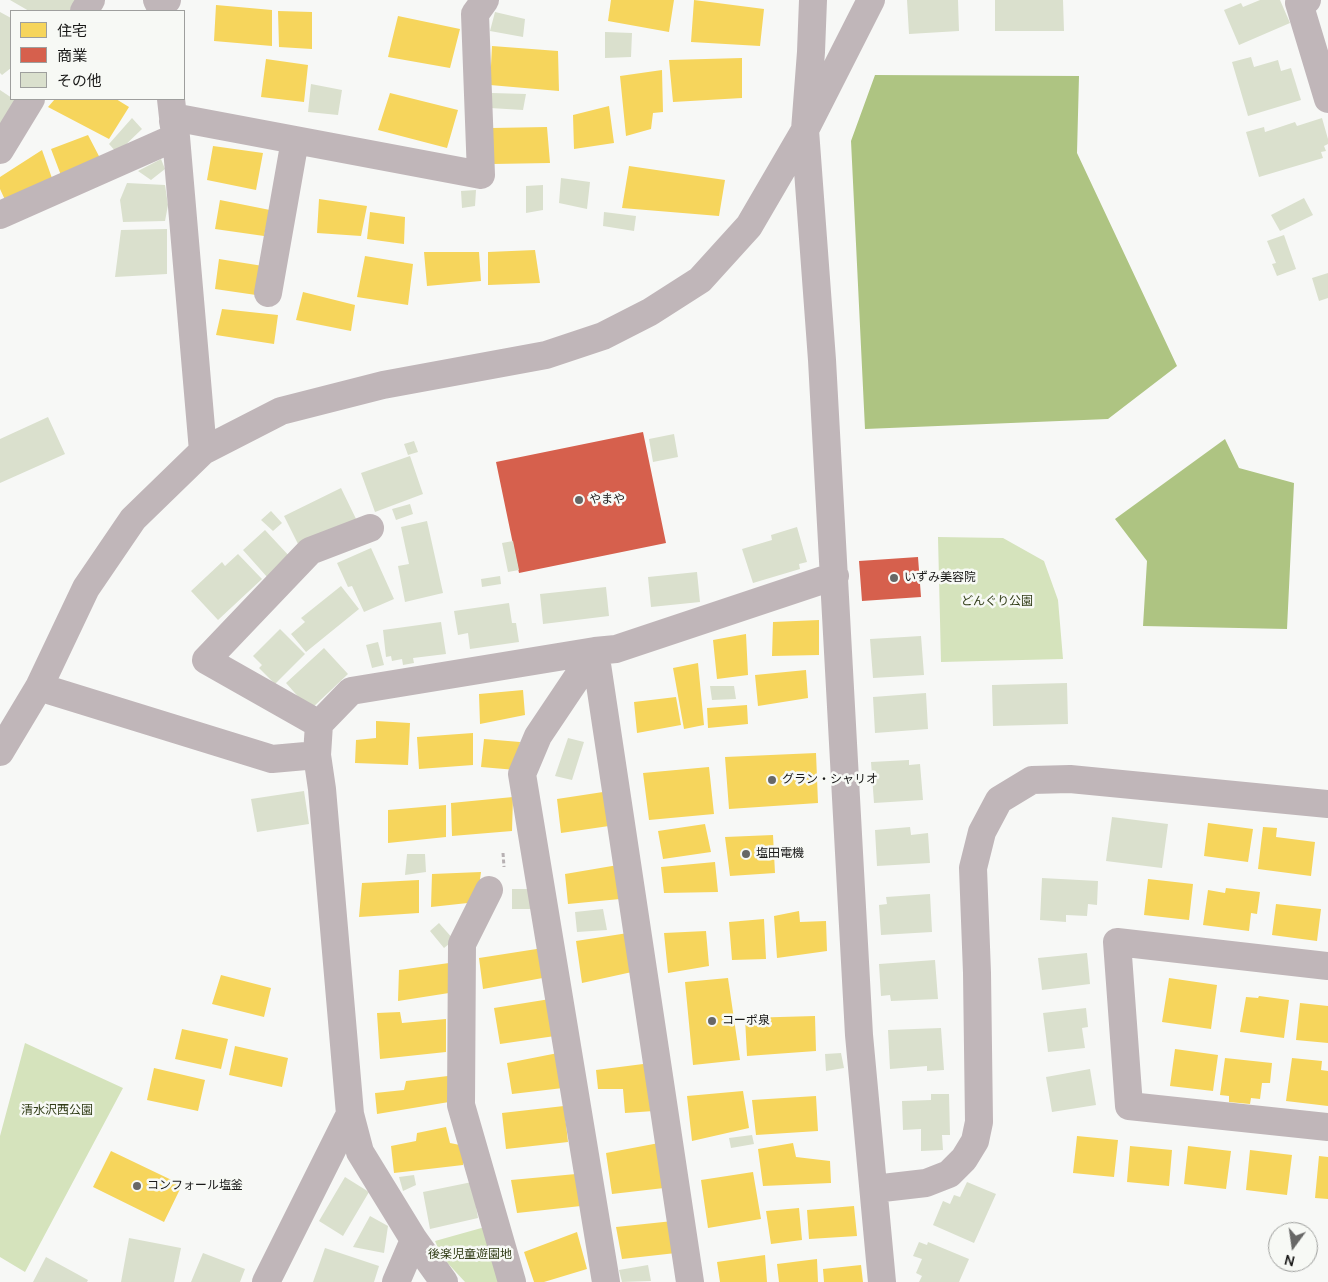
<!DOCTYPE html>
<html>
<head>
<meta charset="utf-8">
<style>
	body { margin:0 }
	#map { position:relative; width:1328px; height:1282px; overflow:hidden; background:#f7f8f6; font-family:Manrope,"Noto Sans JP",sans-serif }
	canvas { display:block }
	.legend { position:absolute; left:10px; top:10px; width:175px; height:90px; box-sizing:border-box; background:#f7f9f5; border:1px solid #9e9f9d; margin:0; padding:6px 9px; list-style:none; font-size:15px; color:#191918 }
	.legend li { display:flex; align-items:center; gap:10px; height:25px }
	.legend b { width:25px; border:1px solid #9e9f9d }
	.north { position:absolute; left:1268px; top:1222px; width:50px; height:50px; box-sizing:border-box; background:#f7f9f5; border:1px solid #9e9f9d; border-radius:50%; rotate:194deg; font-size:14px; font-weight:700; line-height:20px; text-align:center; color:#191918 }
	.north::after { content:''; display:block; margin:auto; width:18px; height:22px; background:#676766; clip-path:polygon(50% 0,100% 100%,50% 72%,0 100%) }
</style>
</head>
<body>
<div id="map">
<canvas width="1328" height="1282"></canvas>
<ul class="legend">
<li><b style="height:14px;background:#f6d55c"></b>住宅</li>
<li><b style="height:14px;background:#d6604d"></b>商業</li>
<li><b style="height:14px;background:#dae0cd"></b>その他</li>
</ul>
<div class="north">N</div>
</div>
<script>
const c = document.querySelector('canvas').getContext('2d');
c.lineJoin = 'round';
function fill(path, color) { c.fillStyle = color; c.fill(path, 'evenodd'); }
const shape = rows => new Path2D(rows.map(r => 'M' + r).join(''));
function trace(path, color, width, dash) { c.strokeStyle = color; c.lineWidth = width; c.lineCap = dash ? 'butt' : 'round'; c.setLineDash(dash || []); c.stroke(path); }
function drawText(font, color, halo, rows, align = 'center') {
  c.font = font + ' Manrope,"Noto Sans JP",sans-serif'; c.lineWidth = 5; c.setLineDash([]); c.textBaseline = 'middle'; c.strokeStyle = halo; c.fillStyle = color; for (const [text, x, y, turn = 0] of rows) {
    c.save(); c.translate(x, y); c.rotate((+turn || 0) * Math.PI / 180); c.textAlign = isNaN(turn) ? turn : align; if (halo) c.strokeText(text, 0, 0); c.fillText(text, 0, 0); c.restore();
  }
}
const green = shape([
	[938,537,1003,538,1044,561,1058,600,1063,659,941,662],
	[25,1043,123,1088,25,1272,0,1257,0,1136],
	[485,1227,503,1282,465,1282,442,1257,435,1241]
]);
const water = shape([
	[875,75,1079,76,1077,153,1177,366,1108,419,865,429,851,141],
	[1225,439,1239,468,1294,483,1287,629,1143,626,1147,561,1115,519]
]);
const homes = shape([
	[611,0,674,0,669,32,608,21],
	[694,0,764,9,760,46,691,42],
	[216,5,272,10,272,46,214,41],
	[278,11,312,12,312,49,279,47],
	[398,16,460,29,450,68,388,57],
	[492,46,558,51,559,91,490,85],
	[742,58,742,98,673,102,669,60],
	[266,59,308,65,304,102,261,97],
	[662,70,663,112,653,113,651,129,626,136,620,76],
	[390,93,458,110,447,148,378,130],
	[55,99,116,99,129,107,109,139,48,107],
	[609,106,614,143,574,149,573,115],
	[547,127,550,163,493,164,492,128],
	[88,135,101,160,62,178,51,149],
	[213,146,263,153,256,190,207,180],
	[42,150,53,181,6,202,0,189,0,177],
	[629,166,725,180,719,216,622,208],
	[319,199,367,206,361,236,317,233],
	[220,200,270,210,264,236,215,229],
	[370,212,405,217,404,244,367,239],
	[535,250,540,283,488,285,488,252],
	[424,252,479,252,481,281,427,286],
	[365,256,413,264,408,305,357,297],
	[219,259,263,266,256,295,215,289],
	[303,292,355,305,351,331,296,320],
	[222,309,278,315,274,344,216,335],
	[819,620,819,655,772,656,773,622],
	[746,634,748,675,717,679,713,640],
	[698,663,704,725,684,729,673,668],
	[806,670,808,698,758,706,755,675],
	[523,690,525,715,480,724,479,694],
	[676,697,681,725,637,733,634,702],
	[747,705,748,724,708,728,707,708],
	[376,721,410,723,408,765,355,763,356,740,376,738],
	[473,733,473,765,419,769,417,737],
	[484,739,520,742,516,770,481,767],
	[816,753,818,803,729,809,725,757],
	[709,767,714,814,649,820,643,773],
	[603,792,609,826,561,833,557,799],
	[513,797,512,831,452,836,451,803],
	[446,805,446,837,388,843,388,810],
	[1208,823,1253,829,1248,862,1204,856],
	[705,824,711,852,663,859,658,831],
	[1263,827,1277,828,1276,837,1315,842,1311,876,1258,869],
	[773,835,775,873,730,876,725,837],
	[715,862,718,892,664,893,661,867],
	[618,865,620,899,568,904,565,874],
	[481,872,477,902,431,907,432,874],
	[1148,879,1193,884,1189,920,1144,915],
	[419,880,419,913,359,917,362,883],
	[1226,888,1260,892,1257,914,1251,913,1249,931,1203,925,1208,890,1225,893],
	[1276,904,1321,909,1317,941,1272,935],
	[799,911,800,922,826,921,827,951,777,958,774,916],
	[764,919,766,959,732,960,729,922],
	[706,931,709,966,668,973,664,933],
	[628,933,632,972,582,983,576,941],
	[543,948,548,977,483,989,479,958],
	[449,963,449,993,398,1001,399,970],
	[221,975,271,988,264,1017,212,1004],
	[728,978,740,1060,693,1065,685,982],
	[1169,978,1217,985,1211,1029,1162,1022],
	[1259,996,1289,1000,1284,1038,1240,1032,1246,997,1258,998],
	[550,999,555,1036,500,1044,494,1008],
	[1300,1003,1328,1006,1328,1043,1296,1040],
	[400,1012,402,1023,446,1019,446,1052,380,1059,377,1013],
	[815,1016,816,1051,747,1056,745,1018],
	[182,1029,228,1039,221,1069,175,1059],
	[235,1046,288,1058,282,1087,229,1075],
	[1175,1049,1218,1055,1213,1091,1170,1086],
	[558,1053,563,1088,512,1094,507,1063],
	[1225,1058,1272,1063,1270,1083,1262,1083,1260,1099,1251,1098,1250,1104,1229,1102,1229,1096,1220,1095],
	[1292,1058,1322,1061,1321,1070,1328,1071,1328,1106,1286,1101],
	[651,1063,654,1111,625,1113,623,1089,598,1089,596,1070],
	[154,1068,205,1080,198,1111,147,1100],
	[448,1076,449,1102,377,1114,375,1093,404,1090,406,1081],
	[743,1091,749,1128,692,1141,687,1096],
	[816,1096,818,1131,756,1135,752,1100],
	[564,1106,568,1142,506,1149,502,1113],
	[446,1127,450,1143,465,1146,463,1165,394,1173,391,1146,416,1141,417,1133],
	[1077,1136,1118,1140,1114,1177,1073,1173],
	[659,1143,664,1188,612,1194,606,1153],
	[793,1143,796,1157,830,1161,831,1183,763,1186,758,1149],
	[1130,1146,1172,1150,1169,1186,1127,1182],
	[1188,1146,1231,1151,1226,1189,1184,1184],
	[1250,1150,1292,1155,1287,1195,1246,1190],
	[111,1151,182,1185,164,1222,93,1187],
	[1319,1156,1328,1157,1328,1199,1315,1198],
	[753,1172,761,1219,708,1228,701,1180],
	[576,1174,581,1206,517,1213,511,1180],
	[854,1206,857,1236,809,1239,807,1210],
	[799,1208,802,1240,771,1244,766,1211],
	[673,1221,676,1253,622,1259,616,1227],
	[577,1232,587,1269,544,1282,534,1282,524,1252],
	[765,1255,767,1282,720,1282,717,1262],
	[817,1259,818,1282,779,1282,777,1264],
	[861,1265,863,1282,824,1282,823,1269]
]);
const shops = shape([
	[643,432,666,543,519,573,496,462],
	[918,557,921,597,862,601,859,561]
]);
const building = shape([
	[10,0,79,0,74,11,29,11],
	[907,0,958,0,959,31,909,34],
	[995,0,1063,0,1064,31,995,31],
	[1260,0,1280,0,1290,23,1239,45,1224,10,1241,3,1243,7],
	[0,12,11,18,11,68,2,75,0,73],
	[495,12,525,19,523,37,490,31],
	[605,32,632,33,631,57,605,58],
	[1251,57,1254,67,1278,60,1281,71,1291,68,1301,100,1248,116,1232,62],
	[311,84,342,90,338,115,308,112],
	[0,90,15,100,0,125],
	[492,93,526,94,523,110,490,108],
	[132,118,142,129,117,153,109,144],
	[1322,118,1328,139,1328,144,1324,146,1326,151,1321,152,1323,158,1259,177,1246,132,1264,127,1265,132,1295,122,1297,126],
	[161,159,165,169,151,180,138,171],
	[561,178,590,182,587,209,559,203],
	[127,183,165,185,168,205,165,221,123,222,120,200],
	[543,185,543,210,526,213,526,186],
	[476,190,475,206,462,208,461,191],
	[1304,198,1313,215,1280,231,1271,215],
	[604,212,636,216,634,231,603,226],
	[167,229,167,274,115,277,121,230],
	[1284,235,1296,269,1277,276,1272,264,1276,263,1267,241],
	[1328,273,1328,298,1319,301,1312,278],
	[48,417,65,454,0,483,0,439],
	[674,434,678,457,653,462,649,439],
	[414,441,418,452,408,455,404,444],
	[410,456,423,494,375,512,361,473],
	[341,488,358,523,301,550,284,516],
	[410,504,413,514,396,520,392,509],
	[271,511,282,523,273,531,261,520],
	[427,521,443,593,405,602,398,566,409,564,401,527],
	[797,527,807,562,799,564,800,569,753,583,742,549,772,540,771,535],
	[265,530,291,558,268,578,243,550],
	[513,541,519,570,508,572,502,543],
	[371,548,394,599,364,612,352,586,348,587,337,563],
	[238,554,262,579,218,620,191,591,222,562,225,566],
	[697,572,700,602,651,607,648,577],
	[500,576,501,584,482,587,481,579],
	[341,586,359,609,306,652,291,634,305,622,301,618],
	[606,587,609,616,543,624,540,594],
	[509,603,512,623,516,623,519,642,470,649,468,633,458,635,454,611],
	[441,622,446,654,413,658,414,663,403,665,402,659,392,661,391,656,386,657,383,630],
	[280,629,305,654,275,684,259,668,262,665,253,656],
	[921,636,924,675,873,678,870,639],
	[378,642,384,665,372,668,366,645],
	[324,648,348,674,310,710,286,683],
	[1067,683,1068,724,993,726,992,685],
	[710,686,734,686,736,699,712,700],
	[926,693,928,729,875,733,873,697],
	[568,738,584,742,572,780,555,776],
	[909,760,909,765,920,764,923,800,874,803,871,762],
	[304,791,309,824,257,832,251,799],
	[1112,817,1168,824,1162,868,1106,861],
	[910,827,911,835,928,833,930,863,877,866,875,830],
	[407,854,425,854,426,872,405,875],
	[1042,878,1098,881,1097,905,1088,904,1087,916,1066,915,1066,922,1040,920],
	[512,889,533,889,534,909,512,909],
	[930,894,932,932,881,935,879,905,887,904,886,897],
	[603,909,607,930,577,932,575,912],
	[439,923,454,940,444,948,430,931],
	[1087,953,1090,984,1042,990,1038,958],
	[935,960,938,999,891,1001,890,995,881,996,879,964],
	[1086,1008,1088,1027,1082,1028,1085,1048,1048,1052,1043,1013],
	[941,1028,944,1070,927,1071,927,1066,890,1069,888,1030],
	[841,1053,844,1068,826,1071,825,1054],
	[1090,1069,1096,1105,1052,1112,1046,1077],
	[931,1094,949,1094,950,1135,942,1135,943,1150,921,1151,921,1129,903,1130,902,1101,931,1100],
	[752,1135,754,1144,731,1148,729,1138],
	[414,1175,416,1185,403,1191,399,1177],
	[345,1177,369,1192,343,1236,319,1221],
	[472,1182,478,1218,430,1229,423,1192],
	[967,1182,996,1194,974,1243,933,1225,943,1201,950,1204,954,1195,960,1197],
	[370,1216,388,1226,384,1253,353,1247],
	[129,1238,181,1248,174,1282,121,1282],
	[919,1242,927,1245,928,1242,969,1259,959,1282,919,1282,922,1276,916,1273,922,1259,913,1256],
	[325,1248,379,1266,374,1282,313,1282],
	[203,1253,245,1269,240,1282,191,1282],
	[46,1257,88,1280,87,1282,33,1282],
	[648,1265,651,1281,622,1282,619,1270]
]);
const path = shape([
	[503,853,504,867]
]);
const minor = shape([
	[157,0,159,4,167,0],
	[813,0,811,52,805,130,822,360,859,1035,882,1282],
	[1307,0,1299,3,1328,99],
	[84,11,91,0],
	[171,99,173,117,481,175,475,14,485,0],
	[176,137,203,451],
	[0,150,31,99],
	[0,215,176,137,173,121],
	[268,293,295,140],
	[595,651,538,736,522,774,606,1282],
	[595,651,690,1282],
	[39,687,272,759,317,755],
	[319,724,206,660,310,551,370,528],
	[0,752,39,687,86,588,133,519,203,451,281,411,383,385,546,355,603,336,650,312,700,280,749,226,805,130,871,0],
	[489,890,462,944,461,1105,512,1282],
	[1328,966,1117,942,1129,1106,1328,1127],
	[874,1189,926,1183,949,1174,964,1159,975,1141,979,1122,977,973,973,868,982,832,999,800,1032,780,1070,779,1328,804],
	[266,1282,350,1114],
	[396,1282,414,1240],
	[444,1282,414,1240,360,1152,350,1114,322,789,317,755,319,724,351,691,595,651,616,649,835,576]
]);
const markers = [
	[579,500,5,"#676766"],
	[894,578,5,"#676766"],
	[772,780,5,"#676766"],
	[746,854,5,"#676766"],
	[712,1021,5,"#676766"],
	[137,1186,5,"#676766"]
];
const poiNames = [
	["やまや",589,500],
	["いずみ美容院",904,578],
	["グラン・シャリオ",782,780],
	["塩田電機",756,854],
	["コーポ泉",722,1021],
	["コンフォール塩釜",147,1186]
];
const parkNames = [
	["どんぐり公園",997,602],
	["清水沢西公園",57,1111],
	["後楽児童遊園地",470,1255]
];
fill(green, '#d5e3bc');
fill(water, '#aec482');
fill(homes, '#f6d55c');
fill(shops, '#d6604d');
fill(building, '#dae0cd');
trace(path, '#b7b1b3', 3, [4, 2.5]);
trace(minor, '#c0b6b9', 28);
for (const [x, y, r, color] of markers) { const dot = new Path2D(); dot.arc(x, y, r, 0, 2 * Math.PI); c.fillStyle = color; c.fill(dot); trace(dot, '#f7f9f5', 2); }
drawText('12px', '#191918', '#f7f9f5', poiNames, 'left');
drawText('12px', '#303c16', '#f7f9f5', parkNames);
</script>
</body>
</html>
